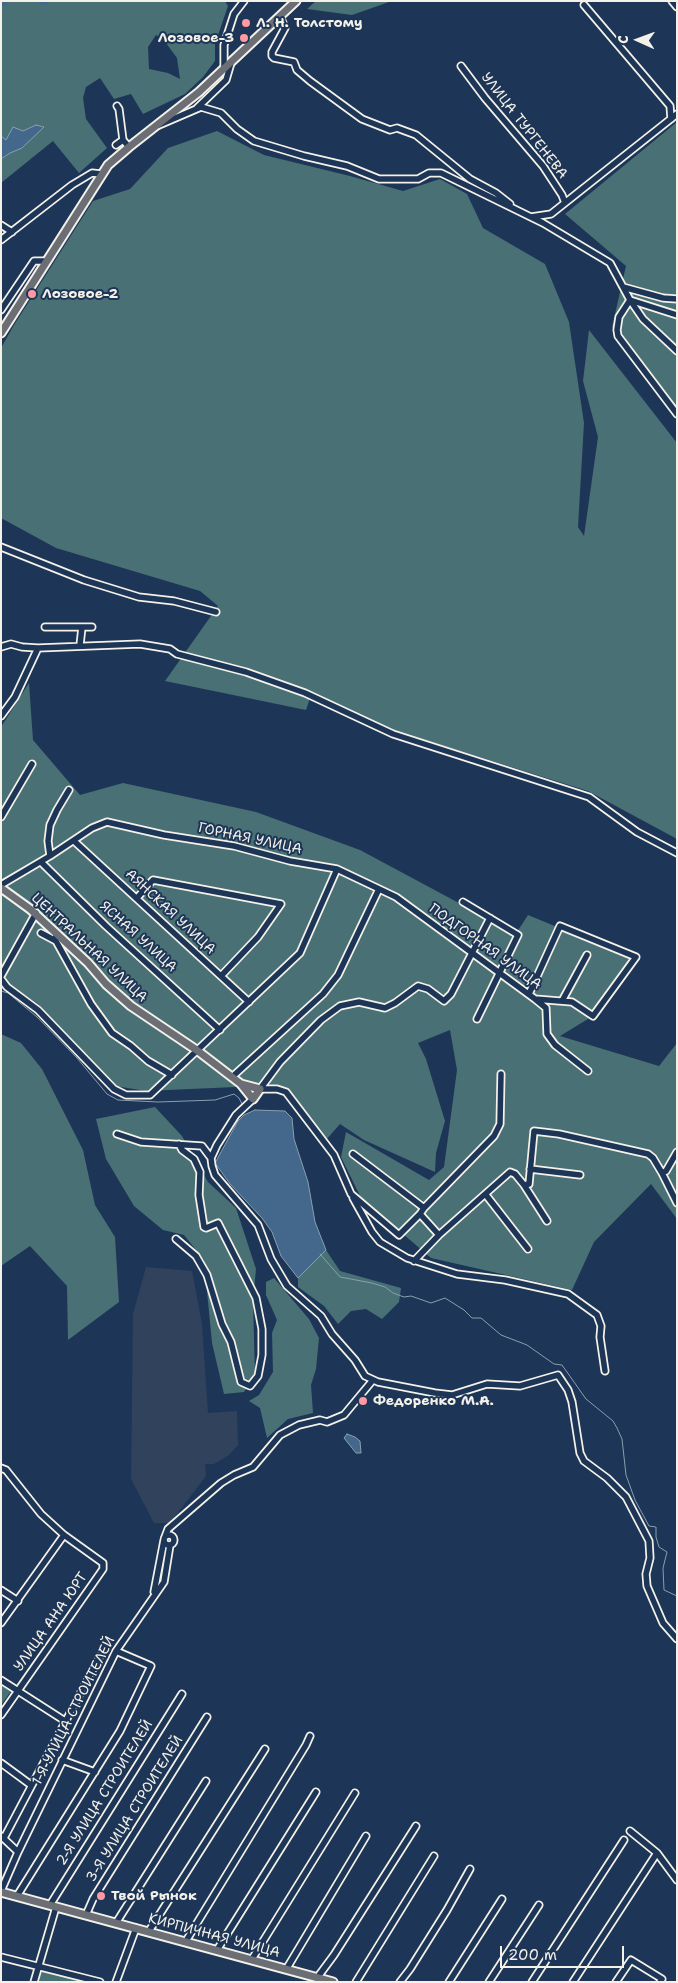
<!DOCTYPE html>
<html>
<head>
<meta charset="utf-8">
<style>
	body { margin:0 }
	#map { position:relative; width:678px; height:1983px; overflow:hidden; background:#1d3557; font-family:"Shantell Sans",sans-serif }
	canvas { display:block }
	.frame { position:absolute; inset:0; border:2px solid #f4f1e8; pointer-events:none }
	.north { position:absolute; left:613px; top:15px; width:50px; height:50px; -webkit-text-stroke:4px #1d3557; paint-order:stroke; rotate:272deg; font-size:14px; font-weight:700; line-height:20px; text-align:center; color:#f4f1e8 }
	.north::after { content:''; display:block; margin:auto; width:18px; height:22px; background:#f4f1e8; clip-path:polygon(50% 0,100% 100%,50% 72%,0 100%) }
	.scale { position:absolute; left:500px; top:1946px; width:124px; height:22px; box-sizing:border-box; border:2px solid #f4f1e8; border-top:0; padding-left:6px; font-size:15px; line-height:18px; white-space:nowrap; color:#f4f1e8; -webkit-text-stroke:4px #1d3557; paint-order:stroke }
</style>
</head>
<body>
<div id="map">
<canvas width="678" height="1983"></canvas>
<div class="frame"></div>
<div class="north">С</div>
<div class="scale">200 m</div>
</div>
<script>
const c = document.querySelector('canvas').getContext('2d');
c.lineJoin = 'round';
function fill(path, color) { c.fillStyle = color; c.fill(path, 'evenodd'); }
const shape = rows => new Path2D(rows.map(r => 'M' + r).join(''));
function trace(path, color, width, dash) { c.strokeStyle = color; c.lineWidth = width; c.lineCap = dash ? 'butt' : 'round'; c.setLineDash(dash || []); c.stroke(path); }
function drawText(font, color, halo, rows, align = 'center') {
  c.font = font + ' "Shantell Sans",sans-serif'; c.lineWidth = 4; c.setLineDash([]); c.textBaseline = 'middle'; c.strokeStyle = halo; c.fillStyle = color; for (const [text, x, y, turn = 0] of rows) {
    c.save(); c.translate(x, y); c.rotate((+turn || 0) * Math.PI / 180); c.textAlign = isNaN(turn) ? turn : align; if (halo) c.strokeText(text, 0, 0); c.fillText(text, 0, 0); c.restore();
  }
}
const built = shape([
	[146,1267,192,1271,202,1324,208,1413,237,1411,238,1445,229,1455,214,1464,205,1464,206,1476,170,1523,154,1523,131,1479,133,1314]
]);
const green = shape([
	[1,1,225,1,228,6,215,44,215,61,203,77,185,94,143,114,131,94,114,99,100,78,86,87,83,98,86,119,107,148,79,173,53,141,1,183,1,159,6,155,1,151],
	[156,35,163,39,177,58,180,79,168,73,149,69,148,47],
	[316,1,392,1,352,15,307,9],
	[677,122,677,411,612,327,626,266,565,214],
	[217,131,264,155,350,176,403,191,440,179,467,194,483,228,545,264,569,322,584,423,578,527,584,536,598,437,583,381,589,330,677,443,677,839,588,791,393,730,312,692,306,710,165,681,218,606,200,591,56,548,1,518,1,348,14,325,93,201,130,189,168,148],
	[29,683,33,740,80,795,123,783,256,812,360,850,485,917,515,935,528,915,632,958,588,1019,560,1036,659,1066,677,1043,677,1219,651,1184,594,1242,572,1290,431,1258,361,1198,341,1157,346,1132,429,1180,444,1167,457,1070,450,1030,418,1043,426,1059,445,1121,436,1153,435,1172,364,1140,340,1124,326,1140,293,1096,292,1092,290,1093,283,1088,270,1085,270,1074,258,1086,146,1091,115,1086,38,1004,1,979,1,727],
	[1,1034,21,1043,42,1069,83,1150,95,1205,115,1237,119,1302,68,1340,67,1286,30,1246,1,1266],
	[155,1107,182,1136,208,1182,236,1208,256,1269,253,1301,255,1375,244,1392,224,1394,212,1343,204,1260,184,1235,163,1230,134,1206,106,1159,96,1119],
	[326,1250,340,1271,401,1288,399,1302,382,1319,366,1309,351,1311,338,1324,324,1306,298,1287,298,1278],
	[274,1278,309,1319,319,1338,316,1369,311,1385,313,1413,288,1419,267,1438,260,1408,249,1401,259,1395,273,1372,272,1333,277,1320,266,1295,266,1282],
	[1,1683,12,1690,1,1705],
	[41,1970,86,1982,38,1982]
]);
const water = shape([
	[36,125,44,127,22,148,10,153,1,159,1,136,6,140,13,127,23,131,36,125],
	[255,1110,285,1111,292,1118,294,1139,308,1182,315,1222,326,1250,298,1278,281,1256,272,1232,262,1218,230,1184,215,1163,238,1121,244,1115,255,1110],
	[347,1434,355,1437,360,1441,361,1453,356,1453,344,1438,347,1434]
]);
const stream = shape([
	[1,991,8,993,37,1017,77,1058,107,1094,118,1100,158,1102,215,1100,234,1094,239,1098,243,1106],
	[320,1254,340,1277,372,1283,385,1287,393,1293,404,1297,411,1296,431,1303,445,1298,464,1310,472,1318,481,1318,501,1335,527,1345,554,1364,562,1365,586,1399,613,1421,617,1428,622,1439,626,1475,635,1500,649,1526,656,1527,656,1537,659,1547,667,1552,663,1568,664,1590,677,1596]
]);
const river = shape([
	[43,1,44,1],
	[1,3,4,1]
]);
const minor = shape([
	[672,1,677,7],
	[584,5,670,106,671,119],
	[280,16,285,28,272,52,272,56,274,58,294,62,297,70,310,81,362,119,390,130,397,128,416,135,470,179,496,193,510,204],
	[461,66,485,98,543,166,562,195,565,203],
	[224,69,224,45,234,14,244,1],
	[117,106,119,109,123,140,129,147],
	[197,108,226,80,231,63],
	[159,125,201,107,221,113,237,129,254,141,304,156,347,166,379,179,418,179,429,173,441,173,543,223,610,263,630,300,643,319,677,351],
	[116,145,123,140],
	[531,217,551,214,677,114],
	[1,225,12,232],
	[1,240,72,185,92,173,101,174],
	[623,287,663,298,677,299],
	[630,300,619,317,617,330,618,336,677,414],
	[630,300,677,315],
	[1,310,34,261,46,261],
	[1,547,84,580,139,597,174,601,216,612],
	[45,627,82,627],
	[80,645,82,627,92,627],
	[1,647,11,644,22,647,38,648,140,644,170,649,177,654,246,672,305,693,393,734,589,797,637,832,677,853],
	[1,716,15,697,38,648],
	[1,817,32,764],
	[74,841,249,1002],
	[50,856,48,841,50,825,57,810,69,790],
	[41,862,106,926,220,1030],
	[1,885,50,856,92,828,107,822,164,835,234,846,290,861,337,869,396,897,535,999,546,1008,547,1034,555,1045,588,1071],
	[137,898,153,880,281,904,258,937,221,976],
	[463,902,518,935,477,1019],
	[41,933,56,941],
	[56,933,56,941,91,1004,112,1033,131,1046,148,1061,172,1075],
	[1,976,36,913],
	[1,979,7,987,38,1010,114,1089,126,1095,150,1095,300,953,337,869],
	[529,994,560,926,636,957,593,1016,572,1002,535,999],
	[562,1001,587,955],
	[232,1077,323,994,338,975,379,889],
	[260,1089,277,1089,286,1092,334,1155,351,1194,399,1235,420,1214,439,1235,510,1172,515,1174,524,1185,529,1184,534,1131,559,1134,648,1154,653,1158,662,1173],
	[260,1089,280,1062,321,1020,340,1006,359,1002,385,1008,395,1003,418,986,428,989,444,1001,451,994,490,918],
	[253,1099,236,1115,217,1145,211,1158,212,1166,215,1175,258,1225,271,1259,287,1286,321,1316,332,1334,355,1360,365,1376,378,1382,435,1393,452,1395,487,1384,520,1386,558,1375,568,1390,572,1402,580,1453,584,1461,607,1478,626,1497,649,1541,650,1558,646,1574,647,1586,663,1623,677,1639],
	[117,1134,141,1142,202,1146,211,1158],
	[677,1152,666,1171,662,1173,677,1203],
	[353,1154,424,1208],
	[530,1169,580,1175],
	[524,1185,547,1221],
	[486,1195,528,1249],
	[353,1198,372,1232,380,1242,407,1258,457,1274,505,1280,568,1294,597,1315,601,1326,600,1337,605,1371],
	[420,1214,424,1208,494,1136,500,1124,501,1074],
	[176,1239,196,1256,207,1275,222,1324,231,1342,241,1382,250,1386,258,1376,262,1355,262,1329,256,1298,218,1223,206,1228,204,1227,199,1195,200,1172,194,1159,182,1150,179,1144],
	[414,1261,439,1235],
	[1,1468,6,1470,41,1514,64,1535,103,1563,103,1569,1,1715],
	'164 1540a5 5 0 1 1 10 0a5 5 0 1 1-10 0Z',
	[165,1537,168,1529,221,1483,234,1475,253,1467,280,1435,299,1425,320,1420,327,1422,344,1415,373,1380],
	[1,1590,18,1601],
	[154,1592,164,1540],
	[1,1623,64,1535],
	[1,1680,65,1721],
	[62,1760,95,1772],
	[1,1763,31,1785],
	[630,1831,657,1853,677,1880],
	[1,1836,18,1852],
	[4,1838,100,1656],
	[1,1891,18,1852,116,1651,164,1582,170,1545],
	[17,1896,120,1731,151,1666,116,1651],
	[50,1905,182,1694],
	[86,1915,93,1899,207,1717],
	[116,1923,206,1781],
	[149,1931,265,1749],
	[186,1941,306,1745,310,1736],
	[217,1950,316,1792],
	[1,1957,100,1982],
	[252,1959,355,1793],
	[287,1968,366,1836],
	[317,1978,334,1955,416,1826],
	[34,1982,56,1907],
	[116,1982,136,1928],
	[356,1982,434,1856],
	[400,1982,410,1969,447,1910,470,1869],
	[449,1982,502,1899],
	[489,1982,539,1905],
	[532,1982,624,1840],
	[573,1982,657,1853],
	[616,1982,631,1960,662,1979,660,1982]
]);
const major = shape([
	[1,333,108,165,129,147,199,92,296,1],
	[1,888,30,909,88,963,106,984,131,1006,198,1051,241,1084,260,1089,253,1099,241,1084],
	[1,1892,333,1982]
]);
const markers = [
	[246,23,5,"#ff9aa2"],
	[244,38,5,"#ff9aa2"],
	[32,294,5,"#ff9aa2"],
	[363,1401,5,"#ff9aa2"],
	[101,1896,5,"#ff9aa2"]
];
const poiNames = [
	["Л. Н. Толстому",256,23],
	["Лозовое-3",234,38,"right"],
	["Лозовое-2",42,294],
	["Федоренко М.А.",373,1401],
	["Твой Рынок",111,1896]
];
const streetNames = [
	["УЛИЦА ТУРГЕНЕВА",524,126,52],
	["ГОРНАЯ УЛИЦА",250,839,12],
	["АЯНСКАЯ УЛИЦА",170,912,43],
	["ЯСНАЯ УЛИЦА",138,937,42],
	["ПОДГОРНАЯ УЛИЦА",485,947,36],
	["ЦЕНТРАЛЬНАЯ УЛИЦА",89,948,43],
	["УЛИЦА АНА ЮРТ",51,1622,-55],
	["1-Я УЛИЦА СТРОИТЕЛЕЙ",74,1711,-63],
	["2-Я УЛИЦА СТРОИТЕЛЕЙ",105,1793,-58],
	["3-Я УЛИЦА СТРОИТЕЛЕЙ",135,1809,-58],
	["КИРПИЧНАЯ УЛИЦА",214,1936,15]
];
fill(built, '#31425d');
fill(green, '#497074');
fill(water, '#44688b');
trace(water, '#8a9fb0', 1);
trace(stream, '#8a9fb0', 1);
trace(river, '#44688b', 8);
trace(minor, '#f4f1e8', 9);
trace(major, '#f4f1e8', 11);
trace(minor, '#1d3557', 5.5);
trace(major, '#6b6f75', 7);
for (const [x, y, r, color] of markers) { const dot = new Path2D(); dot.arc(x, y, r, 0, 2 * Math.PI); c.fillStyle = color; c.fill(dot); trace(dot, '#1d3557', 2); }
drawText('bold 14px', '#f4f1e8', '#1d3557', poiNames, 'left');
drawText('14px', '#f4f1e8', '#1d3557', streetNames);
</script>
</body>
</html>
